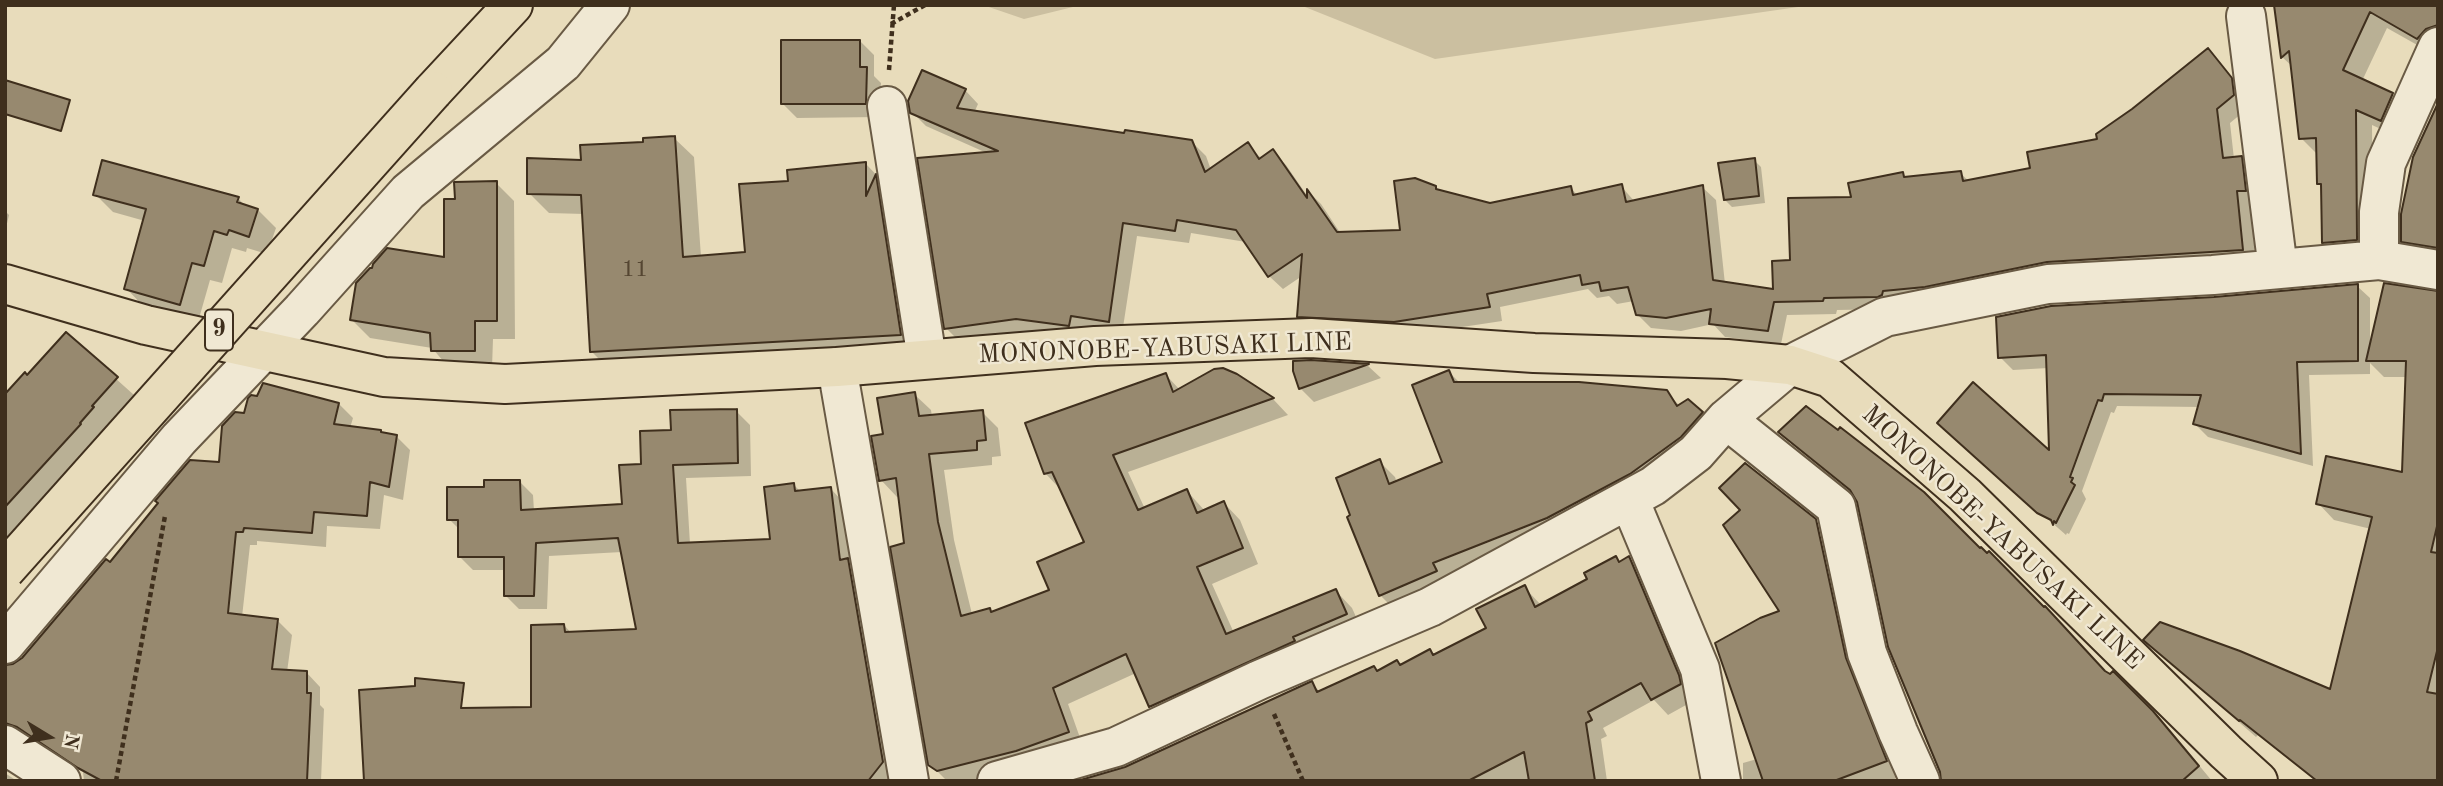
<!DOCTYPE html>
<html>
<head>
<meta charset="utf-8">
<style>
	body { margin:0 }
	#map { position:relative; width:2443px; height:786px; overflow:hidden; background:#e8dcbb; font-family:"Old Standard TT",serif }
	canvas { display:block }
	.frame { position:absolute; inset:0; border:7px solid #3f2f1d; pointer-events:none }
	.north { position:absolute; left:14px; top:702px; width:70px; height:70px; -webkit-text-stroke:5px #f0e8d3; paint-order:stroke; rotate:101deg; font-size:19px; font-weight:700; line-height:28px; text-align:center; color:#3f2f1d }
	.north::after { content:''; display:block; margin:auto; width:24px; height:32px; background:#3f2f1d; clip-path:polygon(50% 0,100% 100%,50% 72%,0 100%) }
</style>
</head>
<body>
<div id="map">
<canvas width="2443" height="786"></canvas>
<div class="frame"></div>
<div class="north">N</div>
</div>
<script>
const c = document.querySelector('canvas').getContext('2d');
c.lineJoin = 'round';
function fill(path, color) { c.fillStyle = color; c.fill(path, 'evenodd'); }
const shape = rows => new Path2D(rows.map(r => 'M' + r).join(''));
function trace(path, color, width, dash) { c.strokeStyle = color; c.lineWidth = width; c.lineCap = dash ? 'butt' : 'round'; c.setLineDash(dash || []); c.stroke(path); }
function drawText(font, color, halo, rows, align = 'center') {
  c.font = font + ' "Old Standard TT",serif'; c.lineWidth = 5; c.setLineDash([]); c.textBaseline = 'middle'; c.strokeStyle = halo; c.fillStyle = color; for (const [text, x, y, turn = 0] of rows) {
    c.save(); c.translate(x, y); c.rotate((+turn || 0) * Math.PI / 180); c.textAlign = isNaN(turn) ? turn : align; if (halo) c.strokeText(text, 0, 0); c.fillText(text, 0, 0); c.restore();
  }
}
const green = shape([
	[983,5,1081,5,1024,19],
	[1300,5,1812,5,1435,59]
]);
const shadow = shape([
	[2438,5,2438,51,2435,55,2387,28,2362,81,2392,94,2409,111,2398,137,2372,125,2373,256,2340,259,2324,242,2323,188,2319,184,2318,155,2301,138,2293,67,2282,57,2276,7],
	[860,41,874,55,874,76,881,83,879,117,797,118,783,104],
	[2208,51,2245,93,2247,109,2230,123,2234,159,2241,158,2255,171,2259,204,2250,204,2256,263,1892,309,1837,310,1836,314,1787,315,1781,344,1725,337,1713,324,1681,331,1651,328,1637,314,1634,301,1617,304,1609,296,1597,298,1588,289,1500,307,1502,321,1409,335,1312,330,1299,316,1302,276,1283,289,1269,276,1246,242,1191,233,1189,243,1137,236,1122,334,1082,339,1031,332,960,342,946,328,989,154,926,126,912,112,965,90,978,104,974,113,1125,135,1192,142,1206,156,1211,170,1248,145,1262,159,1273,152,1286,165,1308,197,1309,192,1321,204,1341,234,1402,231,1435,188,1439,192,1490,205,1571,188,1578,196,1621,186,1635,202,1702,187,1716,200,1725,284,1775,291,1791,262,1853,199,1902,174,1907,179,1960,173,1970,182,2032,170,2099,140],
	[2438,105,2438,261,2420,258,2403,241],
	[674,138,694,157,701,257,747,253,790,183,866,164,885,184,920,354,611,371,591,351,584,214,549,213,529,193,583,162,645,144],
	[1754,160,1761,167,1765,203,1732,207,1725,200],
	[496,183,514,201,515,339,493,339,492,368,450,369,432,348,370,338,352,320,446,259,456,201],
	[95,194,238,198,245,206,258,210,276,228,267,254,247,248,246,252,232,248,222,283,210,280,198,322,144,307,126,288,145,221,113,212],
	[5,211,9,215,5,232],
	[2357,286,2370,298,2370,344,2438,293,2438,781,2316,781,2258,735,2256,737,2145,640,2331,691,2371,529,2334,520,2318,503,2404,474,2408,377,2384,377,2370,363,2370,374,2309,375,2313,466,2208,437,2195,424,2200,407,2117,406,2114,413,2111,412,2082,491,2086,499,2069,534,2067,533,2066,535,1952,435,2051,454,2048,368,2013,370,2000,357,2214,299],
	[66,334,134,395,5,542,5,397],
	[1295,362,1368,366,1381,378,1314,402,1300,388],
	[1230,372,1273,399,1288,415,1128,472,1145,509,1187,491,1205,511,1224,503,1240,520,1258,564,1212,584,1234,633,1336,591,1352,608,1362,630,1167,723,1150,706,1136,673,1068,704,1084,749,1033,767,977,781,947,781,930,764,900,496,897,497,881,480,885,436,914,394,931,410,932,417,982,412,998,428,1001,456,992,457,992,465,944,470,954,540,972,614,989,609,993,613,1051,591,1086,543,1062,491,1045,473,1166,375,1180,390],
	[1449,372,1460,383,1666,392,1680,406,1702,413,1717,428,1395,610,1380,595,1380,462,1395,477,1397,483,1445,463],
	[339,404,353,418,350,428,396,436,410,450,403,500,384,495,380,529,327,526,326,547,257,541,257,545,250,545,242,617,278,621,292,635,287,672,306,672,320,687,320,705,324,709,321,781,84,781,83,772,33,740,5,743,5,667,14,666,23,659,110,564,221,464],
	[736,411,750,425,751,476,686,478,690,544,772,540,794,485,801,492,831,489,844,503,892,781,458,781,533,709,564,625,572,634,638,631,622,552,549,556,547,609,519,609,505,595,506,570,473,570,460,557,459,529,449,519,486,489,520,482,533,495,534,511,623,505,643,466,673,432],
	[1780,432,2107,675,2113,673,2169,729,2212,781,2087,781,1942,772,1859,501,1855,496,1796,448],
	[1815,521,1831,537,1901,776,1890,781,1743,781,1743,763,1757,759,1782,612],
	[1616,558,1620,563,1629,558,1644,574,1695,700,1668,715,1654,700,1603,728,1607,736,1601,739,1607,781,1119,781,1312,683,1320,692,1374,668,1378,672,1397,662,1401,666,1430,652,1435,656,1488,629,1524,587,1541,605,1589,579],
	[5,773,17,781,5,781]
]);
const building = shape([
	[2274,5,2438,5,2438,25,2426,29,2417,39,2370,12,2343,70,2393,93,2381,121,2356,110,2357,240,2322,243,2321,184,2317,184,2316,138,2299,139,2289,51,2281,58,2274,5],
	[781,40,860,40,860,67,867,67,866,104,781,104,781,40],
	[2208,48,2232,78,2234,95,2217,109,2223,158,2242,156,2246,191,2237,191,2243,250,2047,262,1925,287,1883,291,1882,295,1878,297,1824,298,1823,301,1774,302,1768,331,1709,324,1711,309,1666,318,1636,315,1628,287,1601,291,1599,282,1582,285,1580,275,1487,294,1490,307,1394,322,1297,317,1302,254,1268,277,1236,230,1177,220,1175,231,1123,223,1109,322,1071,316,1069,326,1016,319,944,329,917,158,998,151,910,113,908,101,922,70,966,89,957,108,1124,133,1125,130,1192,140,1205,172,1248,142,1259,159,1273,149,1307,198,1307,189,1337,232,1400,230,1394,181,1415,178,1436,186,1436,189,1490,203,1571,186,1573,195,1622,184,1626,202,1703,185,1713,280,1773,289,1772,261,1790,260,1788,198,1851,197,1848,183,1903,172,1904,177,1961,171,1963,181,2030,168,2027,152,2097,139,2096,134,2132,109,2208,48],
	[5,80,70,100,61,131,5,114,5,80],
	[2438,103,2438,248,2401,242,2401,214,2413,157,2438,103],
	[675,136,683,257,745,252,739,184,788,181,787,170,866,162,866,196,876,174,901,335,590,352,581,195,527,194,527,158,581,160,580,145,643,142,643,138,675,136],
	[1755,158,1759,196,1724,200,1718,163,1755,158],
	[102,160,239,197,237,202,258,209,249,237,229,230,227,235,214,231,204,266,192,263,180,305,124,289,146,209,93,195,102,160],
	[497,181,497,321,475,321,475,351,431,351,430,333,350,320,356,283,370,268,372,268,373,264,387,248,444,257,444,199,455,199,454,182,497,181],
	[2384,283,2438,291,2438,522,2431,552,2438,553,2438,647,2427,692,2438,694,2438,781,2317,781,2240,720,2239,721,2143,640,2160,622,2240,651,2330,689,2372,517,2316,504,2326,456,2402,472,2406,361,2366,361,2384,283],
	[2358,284,2358,361,2297,362,2301,454,2193,424,2201,395,2104,394,2102,401,2098,400,2070,477,2073,478,2071,482,2075,485,2056,523,2054,521,2053,525,2051,520,2037,513,1937,423,1973,382,2049,450,2046,355,1998,358,1996,317,2051,306,2214,297,2358,284],
	[66,332,118,377,92,406,94,407,80,423,81,424,5,507,5,394,25,372,27,375,66,332],
	[1311,360,1369,364,1299,389,1293,371,1293,361,1311,360],
	[1223,368,1237,374,1274,398,1113,455,1138,510,1187,489,1197,513,1224,501,1243,548,1197,567,1226,634,1336,589,1347,614,1293,637,1295,641,1149,707,1126,654,1053,688,1069,732,1016,751,937,771,928,765,890,547,904,543,896,478,879,481,871,436,883,434,877,398,915,392,919,416,983,410,986,440,977,441,977,450,929,454,938,522,961,616,990,608,991,612,1049,590,1037,562,1084,542,1052,472,1044,474,1025,423,1166,373,1173,392,1214,369,1223,368],
	[1449,370,1454,382,1579,382,1667,390,1677,406,1688,399,1703,412,1681,437,1630,474,1547,518,1433,563,1437,571,1379,596,1347,517,1350,515,1336,478,1380,459,1389,484,1442,462,1412,385,1449,370],
	[263,383,339,403,334,424,381,430,381,432,397,435,389,487,370,482,367,516,314,512,312,533,244,528,243,532,236,532,228,613,278,619,272,669,307,671,307,693,311,693,307,781,102,781,78,768,17,727,5,723,5,665,13,664,22,658,106,559,110,562,158,503,155,501,190,460,219,462,222,426,235,412,244,413,248,398,251,395,257,396,263,383],
	[1806,406,1838,430,1840,427,1924,492,1980,548,1981,547,1987,553,1989,551,2044,607,2045,606,2105,671,2110,674,2113,671,2153,711,2199,766,2182,781,1941,781,1940,772,1888,647,1857,502,1850,490,1778,432,1806,406],
	[737,409,738,463,673,465,678,543,770,539,764,487,794,483,795,491,831,487,840,560,848,558,883,762,868,781,364,781,359,690,415,686,415,678,464,683,461,708,531,707,531,625,564,624,565,632,636,629,618,538,536,543,534,596,504,596,504,557,458,557,458,520,447,520,447,487,484,487,484,480,520,480,521,510,622,504,619,465,641,464,640,431,671,430,670,410,737,409],
	[1745,463,1816,519,1846,658,1887,761,1834,781,1763,781,1715,643,1760,618,1779,611,1723,525,1740,510,1719,488,1745,463],
	[1616,556,1619,562,1629,556,1679,675,1681,684,1651,700,1641,683,1588,712,1592,720,1586,723,1595,781,1529,781,1524,752,1468,781,1077,781,1125,767,1312,681,1317,692,1374,666,1377,671,1397,660,1400,665,1430,649,1433,655,1486,628,1476,609,1525,585,1535,607,1587,579,1584,573,1616,556]
]);
const path = shape([
	[891,24,925,5],
	[889,70,894,5],
	[1274,714,1303,781],
	[116,781,165,516]
]);
const minor = shape([
	[2246,16,2278,269],
	[887,106,927,359],
	[2379,260,2379,212,2386,163,2438,47],
	[837,367,909,781],
	[1726,419,1836,507,1867,653,1898,732,1920,781],
	[1629,499,1700,669,1721,781],
	[5,644,179,439,302,310,408,192,563,63,610,5],
	[5,745,61,781],
	[997,781,1116,747,1259,680,1430,607,1653,486,1696,453,1726,419,1790,365,1885,317,2048,284,2213,275,2379,260,2438,270]
]);
const major = shape([
	[5,284,146,325,384,377,505,384,837,367,1095,346,1311,338,1534,353,1727,359,1790,365,1830,378,1965,495,2226,752,2258,781]
]);
const highway = shape([
	[433,91,513,5]
]);
const highwayBridge = shape([
	[5,570,433,91]
]);
const numberNames = [
	["11",635,270]
];
const shields = [
	[219,330,28]
];
const shieldNames = [
	["9",219,330]
];
const streetNames = [
	["MONONOBE-YABUSAKI LINE",1165,349,-2],
	["MONONOBE-YABUSAKI LINE",2002,538,43]
];
fill(green, '#cbbfa0');
fill(shadow, '#0003');
fill(building, '#97896f');
trace(building, '#3f2f1d', 2);
trace(minor, '#695a44', 42);
trace(major, '#3f2f1d', 42);
trace(highway, '#3f2f1d', 42);
trace(path, '#3f2f1d', 4.5, [5, 3.5]);
trace(minor, '#f0e8d3', 38);
trace(major, '#e8dcbb', 38);
trace(highway, '#e8dcbb', 38);
trace(highwayBridge, '#3f2f1d', 42, []);
trace(highwayBridge, '#e8dcbb', 38);
drawText('23px', '#554632', null, numberNames);
for (const [x, y, w] of shields) { const box = new Path2D(); box.roundRect(x - w / 2, y - 20.5, w, 41, 5); c.fillStyle = '#f0e8d3'; c.fill(box); trace(box, '#3f2f1d', 2); }
drawText('bold 24px', '#3f2f1d', null, shieldNames);
drawText('26px', '#3f2f1d', '#f0e8d3', streetNames);
</script>
</body>
</html>
